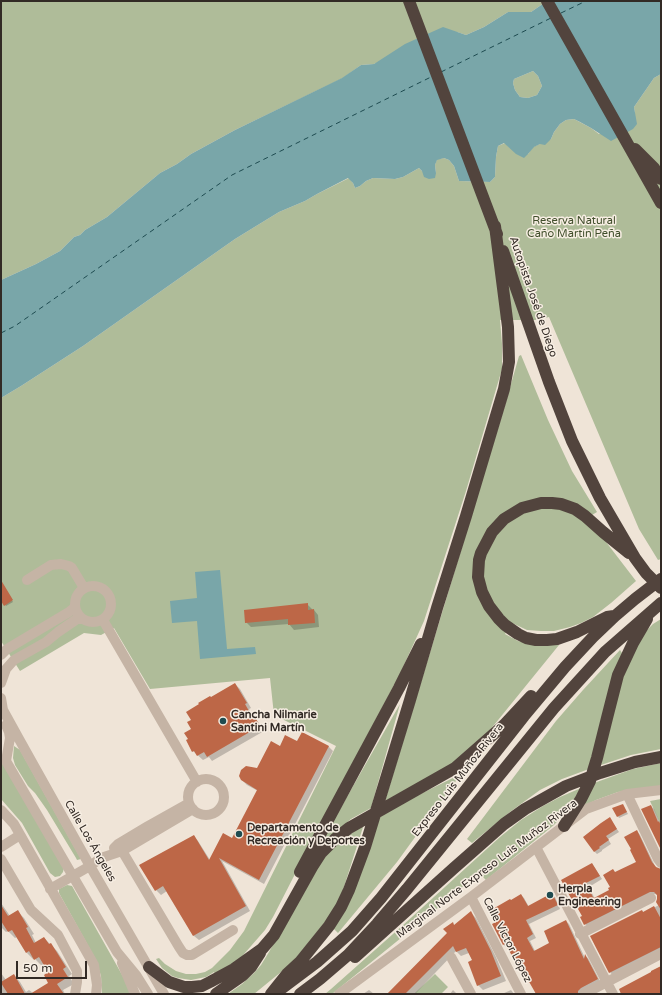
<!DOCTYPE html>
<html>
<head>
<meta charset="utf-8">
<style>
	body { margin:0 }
	#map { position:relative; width:662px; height:995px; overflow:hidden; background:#efe4d7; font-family:"Varela Round",sans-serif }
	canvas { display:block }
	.frame { position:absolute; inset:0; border:2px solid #322a25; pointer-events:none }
	.scale { position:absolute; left:16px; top:961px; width:71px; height:18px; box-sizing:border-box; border:2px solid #322a25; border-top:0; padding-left:5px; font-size:12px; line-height:14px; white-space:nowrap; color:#322a25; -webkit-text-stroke:3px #f7eee3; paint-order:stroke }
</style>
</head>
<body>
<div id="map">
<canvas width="662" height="995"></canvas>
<div class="frame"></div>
<div class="scale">50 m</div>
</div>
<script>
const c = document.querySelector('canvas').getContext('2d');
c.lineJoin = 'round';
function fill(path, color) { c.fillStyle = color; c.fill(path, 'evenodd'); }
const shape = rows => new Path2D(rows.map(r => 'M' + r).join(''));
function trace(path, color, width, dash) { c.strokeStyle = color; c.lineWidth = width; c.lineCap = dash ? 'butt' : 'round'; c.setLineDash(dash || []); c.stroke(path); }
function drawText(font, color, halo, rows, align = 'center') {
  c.font = font + ' "Varela Round",sans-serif'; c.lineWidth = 3; c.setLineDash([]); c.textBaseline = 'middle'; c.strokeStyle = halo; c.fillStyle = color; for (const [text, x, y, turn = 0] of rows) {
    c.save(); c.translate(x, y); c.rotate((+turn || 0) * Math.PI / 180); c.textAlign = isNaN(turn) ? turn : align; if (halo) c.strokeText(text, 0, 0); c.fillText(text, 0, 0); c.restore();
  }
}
const green = shape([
	[1,1,547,1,531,12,508,12,484,27,466,35,457,32,374,64,361,65,343,78,235,130,191,154,177,164,160,173,107,217,85,230,80,235,74,237,60,251,36,264,1,280],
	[533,71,538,76,542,86,537,95,528,98,520,97,515,90,513,83,514,79],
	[661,74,661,559,658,560,639,529,549,317,537,320,500,320,502,344,502,369,466,491,424,621,399,676,335,796,273,917,265,930,238,961,216,977,214,972,206,977,191,980,178,978,172,976,162,968,156,959,159,958,165,964,176,971,186,974,196,974,205,972,212,968,230,950,244,931,336,746,274,715,270,678,150,689,114,628,101,635,84,633,20,671,1,641,1,398,21,386,83,346,235,239,279,212,305,201,317,194,349,178,353,183,355,188,360,186,366,181,373,178,395,179,403,177,419,168,422,171,436,173,435,165,437,159,444,158,449,160,454,166,459,181,490,182,495,177,496,157,498,146,505,143,509,147,528,154,533,147,551,139,554,132,560,124,566,120,574,119,591,128,599,134,635,114,634,107,654,78],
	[521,355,548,420,572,471,597,512,592,515,603,538,636,581,611,603,593,617,581,623,570,627,554,631,541,631,527,630,512,623,505,634,518,641,530,644,559,645,477,746,464,759,385,801,505,405,519,356],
	[661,619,661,749,631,755,601,765,620,683,643,634,653,624],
	[620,650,622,653,589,769,562,779,540,790,510,812,472,843,467,839,556,721,583,690],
	[400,704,371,808,351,819,334,834,316,855,332,823],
	[14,746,20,750,81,859,77,860,76,858,47,810,35,793,28,786,15,765,13,758],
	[1,760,64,867,63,872,60,876,55,877,50,873,22,823,1,799,1,790,2,788,1,787],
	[661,763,661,786,618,792,596,800,586,805,584,803,594,783,633,769],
	[461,774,397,862,338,933,332,927,382,813],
	[581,788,574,800,564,814,554,825,486,880,479,873,433,912,332,994,325,994,331,989,402,926,500,837,521,820,543,806,560,797],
	[661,799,661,825,650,801],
	[364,824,342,893,333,912,292,963,254,994,228,994,242,984,254,973,261,965,269,952,303,890,326,853],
	[67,885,72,886,125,980,130,994,102,994,101,976,96,960,59,893,59,889],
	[435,974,448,987,441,994,414,994]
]);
const water = shape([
	[547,1,661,1,661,74,654,78,634,107,637,124,633,129,611,141,591,128,580,122,574,119,566,120,560,124,554,132,551,139,545,145,540,144,534,147,528,154,524,158,516,154,504,143,498,146,496,157,495,177,490,182,459,181,454,166,449,160,444,158,437,160,435,165,436,173,435,178,429,179,424,177,422,171,419,168,403,177,395,179,373,178,366,181,360,186,355,188,353,183,348,178,317,194,305,201,279,212,235,239,83,346,21,386,1,398,1,280,36,264,60,251,74,237,80,235,85,230,107,217,160,173,177,164,191,154,235,130,342,78,361,65,374,64,405,44,443,27,466,35,484,27,508,12,531,12],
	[533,71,538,76,542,86,537,95,528,98,520,97,515,90,513,83,514,79],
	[220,570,227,649,255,647,256,654,200,659,197,621,172,623,170,601,197,598,195,572]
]);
const shadow = shape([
	[1,583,13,602,6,606,1,599],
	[307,604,312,609,312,611,314,610,318,615,319,627,294,630,289,624,251,627,246,622],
	[235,684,240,689,251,708,249,709,254,718,259,723,264,731,212,761,209,757,203,760,193,751,189,740,192,730,192,720,211,698],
	[298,742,328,746,333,751,264,884,222,861,250,911,199,940,194,936,167,891,161,895,156,890,140,865,194,836,198,841,210,860,233,839,258,791,247,785,242,780,257,769,280,747],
	[651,806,654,809,661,825,661,848],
	[624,807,628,814,619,818,614,808],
	[612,822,619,832,608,839,611,844,602,850,602,851,597,854,594,851],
	[637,831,640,835,655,866,661,874,661,951,613,976,610,972,642,911,644,913,659,905,658,895,655,894,652,895,588,927,585,924,583,916,577,905,592,864,595,868,602,879,589,887,595,899,611,890,615,873,637,863],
	[551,894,555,897,560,909,529,924,536,938,530,941,535,951,551,943,566,921,569,924,585,958,585,956,588,958,601,983,582,994,534,994,537,993,521,967,517,964,508,947,507,948,504,945,499,921,521,895,524,898,529,907],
	[1,903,10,916,17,911,24,918,34,934,32,935,36,943,44,938,57,951,72,974,69,976,74,984,63,990,65,994,1,994,1,973,6,980,14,975,20,982,26,992,29,990,33,993,50,983,50,972,44,964,42,966,35,959,33,959,27,953,17,937,15,938,8,931,6,932,1,927],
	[471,913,476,918,496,957,506,981,483,990,478,985,473,961,469,953,461,956,456,951,415,994,389,994,448,933,452,923,455,926],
	[369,990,374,994,363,994],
	[453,990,457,994,450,994],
	[511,990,514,994,502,994]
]);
const ferry = shape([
	[561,13,586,1],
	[441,72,551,18],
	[1,333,15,326,232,175,431,77]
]);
const building = shape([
	[1,580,13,600,4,606,1,601],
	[308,603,308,610,314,609,315,623,288,625,288,619,245,623,244,610],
	[235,683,247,703,245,704,253,718,255,717,260,726,207,757,204,752,197,756,194,751,192,752,186,740,188,739,184,733,191,729,187,722,191,720,186,712,199,704,198,703,210,696,211,697],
	[302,732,329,746,259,880,219,858,246,906,193,936,163,886,155,891,139,865,194,835,209,860,223,833,232,838,257,790,241,780,239,776,241,770,246,766,257,768,271,741,280,746,285,735,297,741],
	[623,804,627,812,617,817,612,808],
	[651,805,658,822,659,821,661,826,661,850,641,809],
	[610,817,617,829,606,836,609,840,599,847,600,848,594,852,583,837,601,823],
	[637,830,652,862,656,867,661,869,661,910,656,902,657,899,657,895,654,892,650,892,584,925,580,917,582,916,574,902,573,902,561,880,592,863,600,876,586,883,593,897,594,898,609,890,608,888,610,887,603,875,613,869,615,872,636,862,630,850,631,849,624,837],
	[552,893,558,905,526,920,533,934,527,938,534,951,549,943,544,931,566,920,584,959,585,954,598,979,581,988,578,991,578,994,536,994,519,964,517,964,505,944,503,945,492,924,498,921,491,910,510,899,511,900,521,894,528,906],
	[1,905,8,916,18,910,28,927,26,928,34,943,44,937,49,944,51,943,66,967,63,969,68,977,57,984,64,994,30,994,48,983,44,975,48,972,39,957,34,960,29,951,26,953,12,930,8,932,1,921],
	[654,906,661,919,661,947,609,973,590,936,642,910,643,912],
	[471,911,491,951,501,976,477,986,468,962,472,960,466,948,456,952,453,946,405,994,387,994,447,933,443,929,453,922,454,925],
	[661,966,661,994,621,994,619,989,651,972,651,971],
	[14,974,25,994,8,994,1,983,1,982]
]);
const minor = shape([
	[27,580,51,565,61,564,69,566,72,568,84,588],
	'75 604a18 18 0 1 1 36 0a18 18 0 1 1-36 0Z',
	[103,620,197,782],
	[1,655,7,649,69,612,75,607],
	[1,683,6,669,14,660,46,642,58,632,77,619,82,619],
	[1,698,3,710,19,739,90,866,164,994],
	[6,725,9,732,10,738,6,761,117,952,136,975,148,994],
	'188 797a18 18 0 1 1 36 0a18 18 0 1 1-36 0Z',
	[627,794,658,859,661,863],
	[1,810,14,824,94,965,97,985,96,994],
	[118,844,179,947,183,953,187,955,192,955,233,930],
	[1,847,20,835],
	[536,847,613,994],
	[114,848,118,844,148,826,189,803],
	[1,859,31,910,58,935,77,971,77,982,75,994],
	[50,889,90,866,101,858,122,851,193,809],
	[471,897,521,994],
	[580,934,651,898],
	[451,957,471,994],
	[122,963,135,994],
	[339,994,471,897,586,809,627,794,661,790],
	[584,994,661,954]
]);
const highway = shape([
	[409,1,497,234],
	[547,1,661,203],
	[635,149,654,168,661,179],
	[503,251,549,382,572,441,600,498,635,558,646,573,661,588],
	[614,616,607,617,577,632,557,639,547,640,536,640,526,638,518,634,505,625,499,619,489,606,482,592,478,577,479,560,481,553,492,532,504,519,522,508,541,503,552,503,561,504,575,509,585,516,603,532,629,553],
	[564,826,581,799,590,781,597,758,607,718,618,675,633,643,647,619],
	[300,872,399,688,421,644],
	[355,957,454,868,504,824,525,809,566,786,600,773,635,762,661,757],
	[149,967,169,982,184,987,192,987,202,986,210,982,234,969,262,949,274,935,312,867,321,853,335,839,349,828,455,768,504,725,531,696],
	[281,989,317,962,352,931,381,898,524,716,565,667,593,637,615,616,635,599,661,579],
	[216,994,243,975,251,967,260,953],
	[271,994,287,974,300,962,329,926,341,907,349,890,365,847,410,700,437,608,466,516,504,389,509,362,508,327,495,226],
	[300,994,320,979,348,955,377,924,407,889,554,708,605,652,661,603]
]);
const markers = [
	[223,721,4,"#1e4b50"],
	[239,834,4,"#1e4b50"],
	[550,895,4,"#1e4b50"]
];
const parkNames = [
	["Reserva Natural",574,221],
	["Caño Martín Peña",574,234]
];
const streetNames = [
	["Autopista José de Diego",533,297,71],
	["Expreso Luis Muñoz Rivera",458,780,-52],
	["Calle Los Ángeles",90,841,60],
	["Marginal Norte Expreso Luis Muñoz Rivera",487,869,-37],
	["Calle Víctor López",507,940,63]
];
const poiNames = [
	["Cancha Nilmarie",231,715],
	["Santini Martín",231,728],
	["Departamento de",247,828],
	["Recreación y Deportes",247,841],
	["Herpla",558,889],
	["Engineering",558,902]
];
fill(green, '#afbc99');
fill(water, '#79a6a9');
fill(shadow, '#0003');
trace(ferry, '#1e4b50', 1, [5, 4]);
fill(building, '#bd6747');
trace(minor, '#c5b4a5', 10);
trace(highway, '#52443d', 12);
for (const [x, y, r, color] of markers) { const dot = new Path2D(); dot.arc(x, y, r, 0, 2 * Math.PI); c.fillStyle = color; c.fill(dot); trace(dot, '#f7eee3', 1.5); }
drawText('11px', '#404e2b', '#f7eee3', parkNames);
drawText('11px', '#322a25', '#f7eee3', streetNames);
drawText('bold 11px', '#322a25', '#f7eee3', poiNames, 'left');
</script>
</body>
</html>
